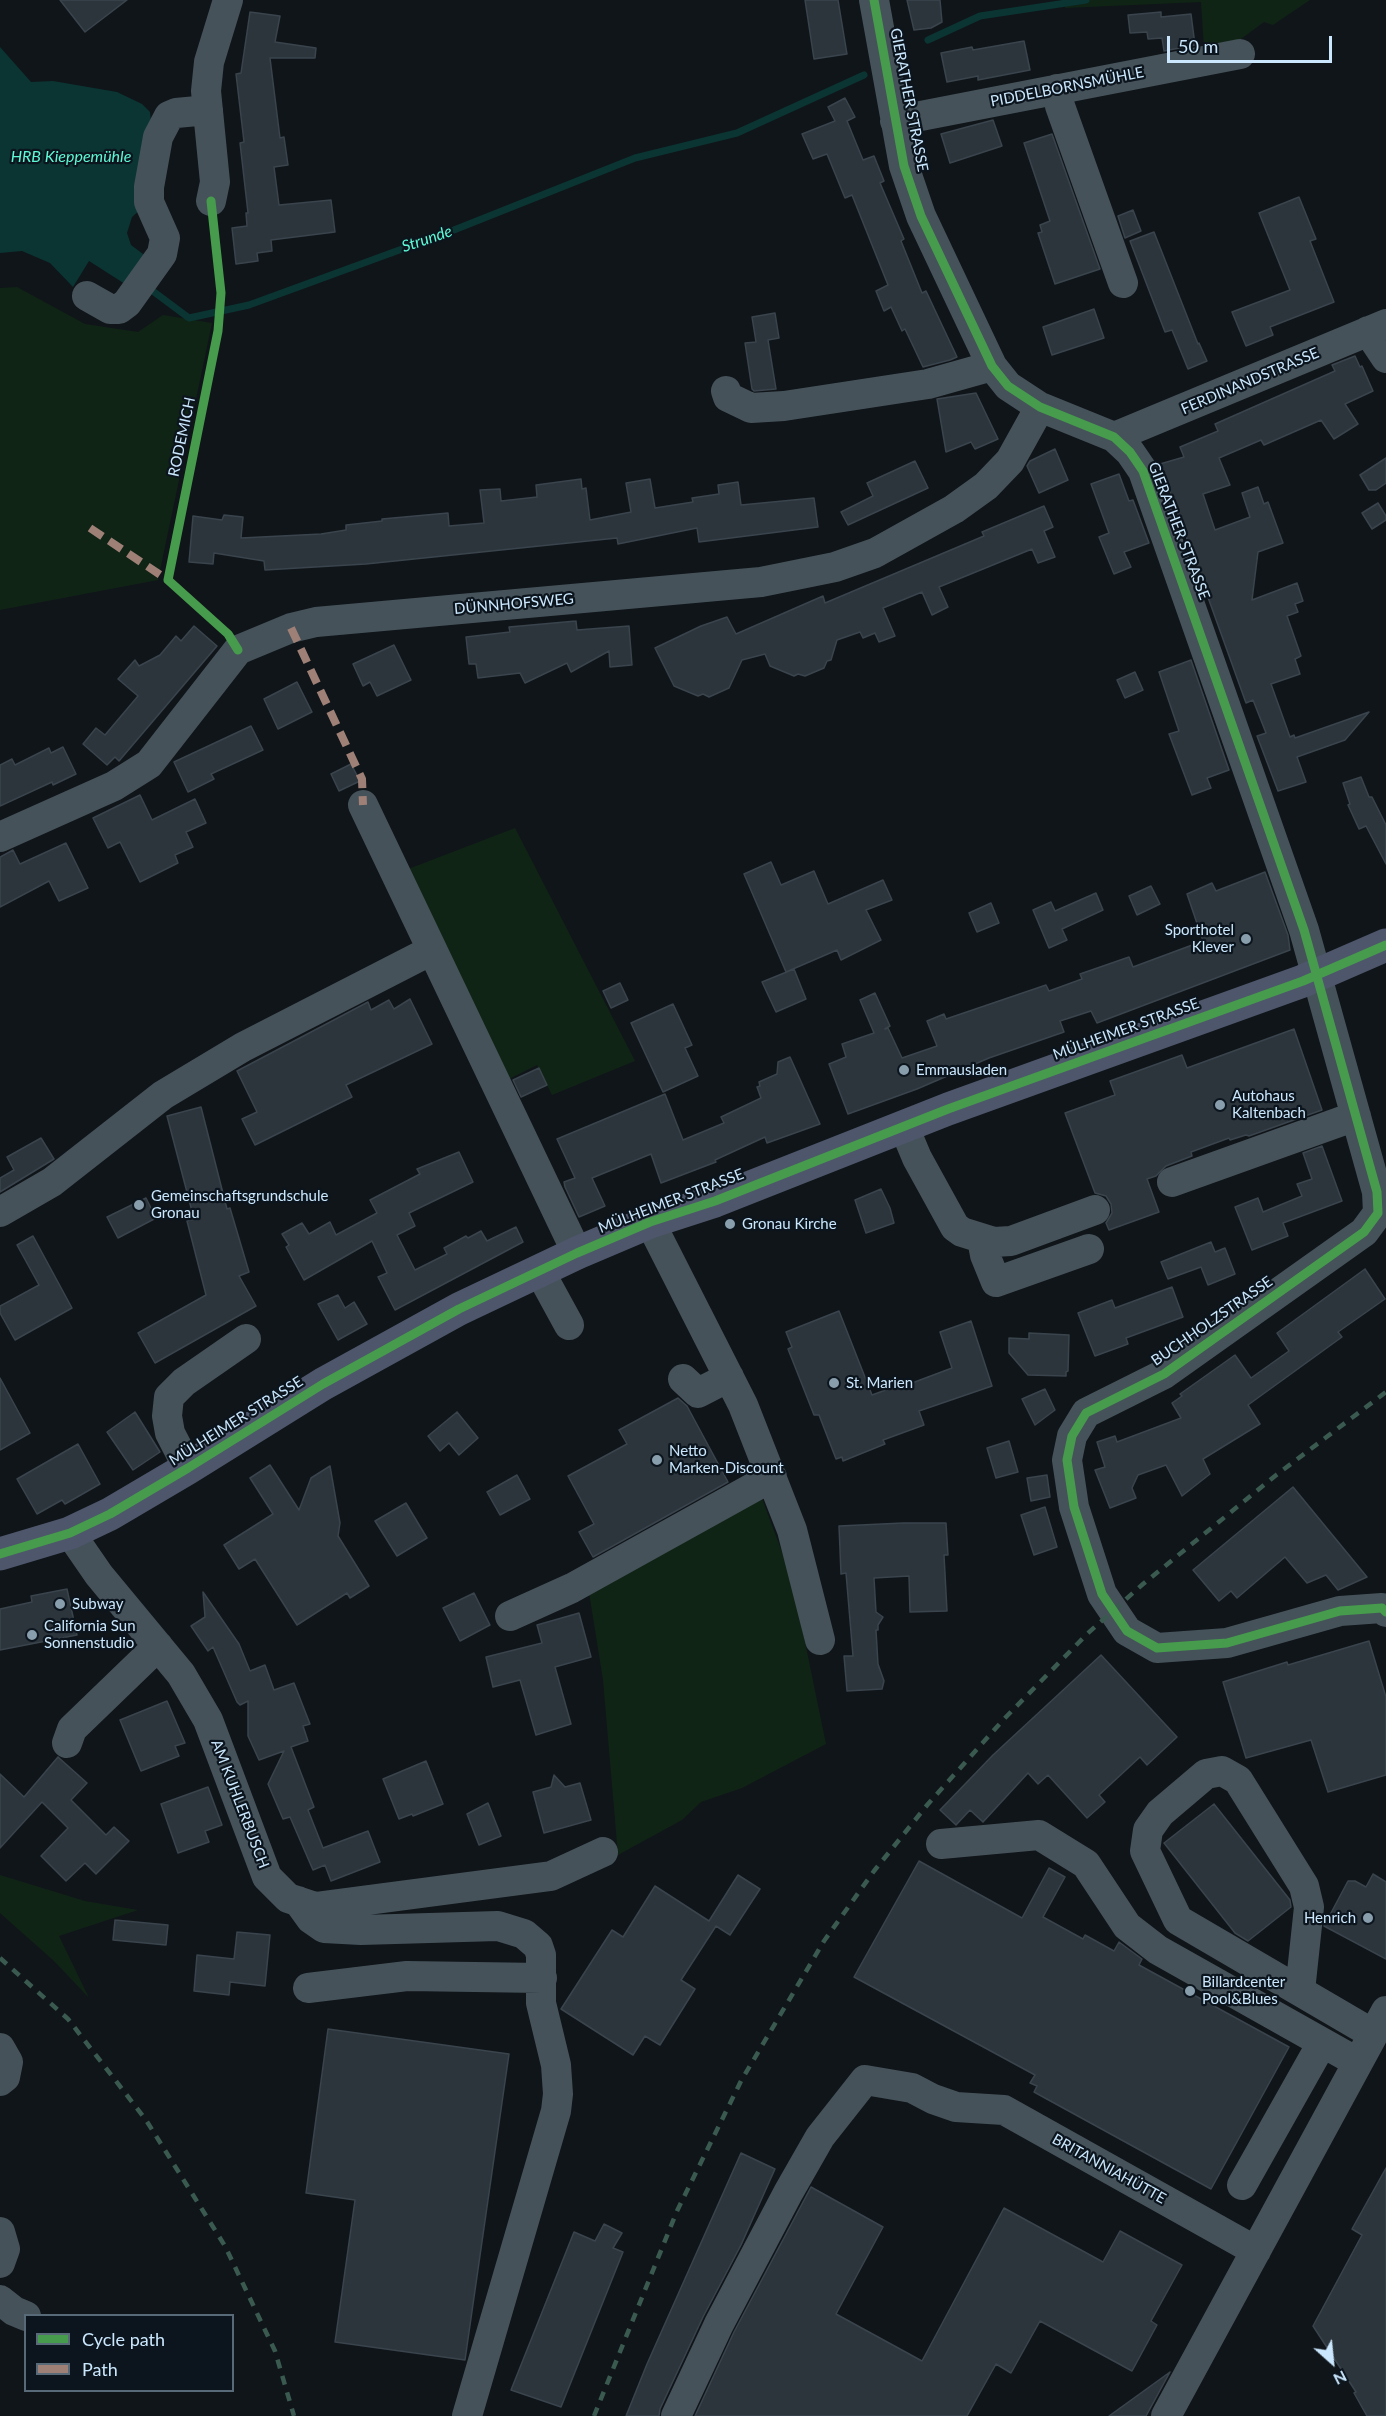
<!DOCTYPE html>
<html>
<head>
<meta charset="utf-8">
<style>
	body { margin:0 }
	#map { position:relative; width:1386px; height:2416px; overflow:hidden; background:#101519; font-family:Lato,sans-serif }
	canvas { display:block }
	.legend { position:absolute; left:24px; top:2314px; width:210px; height:78px; box-sizing:border-box; background:#0c151d; border:2px solid #586977; margin:0; padding:8px 10px; list-style:none; font-size:18px; color:#cae7fd }
	.legend li { display:flex; align-items:center; gap:12px; height:30px }
	.legend b { width:30px; border:2px solid #586977 }
	.north { position:absolute; left:1302px; top:2332px; width:60px; height:60px; -webkit-text-stroke:4px #0c151d; paint-order:stroke; rotate:153deg; font-size:16px; font-weight:700; line-height:24px; text-align:center; color:#cae7fd }
	.north::after { content:''; display:block; margin:auto; width:21px; height:27px; background:#cae7fd; clip-path:polygon(50% 0,100% 100%,50% 72%,0 100%) }
	.scale { position:absolute; left:1167px; top:36px; width:165px; height:27px; box-sizing:border-box; border:3px solid #cae7fd; border-top:0; padding-left:8px; font-size:18px; line-height:21px; white-space:nowrap; color:#cae7fd; -webkit-text-stroke:4px #0c151d; paint-order:stroke }
</style>
</head>
<body>
<div id="map">
<canvas width="1386" height="2416"></canvas>
<ul class="legend">
<li><b style="height:8px;background:#469c4c"></b>Cycle path</li>
<li><b style="height:8px;background:#9e8076"></b>Path</li>
</ul>
<div class="north">N</div>
<div class="scale">50 m</div>
</div>
<script>
const c = document.querySelector('canvas').getContext('2d');
c.lineJoin = 'round';
function fill(path, color) { c.fillStyle = color; c.fill(path, 'evenodd'); }
const shape = rows => new Path2D(rows.map(r => 'M' + r).join(''));
function trace(path, color, width, dash) { c.strokeStyle = color; c.lineWidth = width; c.lineCap = dash ? 'butt' : 'round'; c.setLineDash(dash || []); c.stroke(path); }
function drawText(font, color, halo, rows, align = 'center') {
  c.font = font + ' Lato,sans-serif'; c.lineWidth = 4.5; c.setLineDash([]); c.textBaseline = 'middle'; c.strokeStyle = halo; c.fillStyle = color; for (const [text, x, y, turn = 0] of rows) {
    c.save(); c.translate(x, y); c.rotate((+turn || 0) * Math.PI / 180); c.textAlign = isNaN(turn) ? turn : align; if (halo) c.strokeText(text, 0, 0); c.fillText(text, 0, 0); c.restore();
  }
}
const green = shape([
	[1067,0,1310,0,1273,25,1264,22,1241,39,1204,49,1201,2,1065,8],
	[17,287,85,324,138,332,163,315,212,323,158,580,0,610,0,288],
	[515,828,635,1061,552,1095,537,1065,505,1081,403,871],
	[760,1493,792,1579,826,1744,742,1788,701,1802,682,1820,618,1855,603,1680,588,1586],
	[0,1875,85,1901,138,1910,59,1936,89,1998,54,1961,0,1913]
]);
const water = shape([
	[0,47,31,82,53,81,117,92,142,104,150,112,152,131,140,210,132,217,127,233,131,245,147,257,125,284,89,261,73,287,50,263,22,251,0,253]
]);
const stream = shape([
	[928,40,980,16,1086,0],
	[146,286,189,318,249,305,454,230,635,158,737,133,864,75]
]);
const building = shape([
	[60,0,127,0,85,32,60,0],
	[805,0,838,0,847,54,814,59,805,0],
	[907,0,940,0,942,22,931,28,914,30,907,0],
	[250,12,280,16,275,42,316,48,315,58,270,58,280,138,284,137,288,165,274,167,279,205,331,200,335,232,271,240,272,251,257,253,258,261,236,264,232,228,247,226,246,213,248,213,240,143,244,142,236,74,241,73,250,12],
	[1161,12,1161,17,1191,14,1195,45,1164,51,1162,38,1148,39,1147,32,1130,33,1128,15,1161,12],
	[1024,41,1030,70,978,80,978,76,947,82,941,53,972,47,973,50,1024,41],
	[845,98,855,117,847,121,863,160,874,156,884,181,880,183,904,239,901,241,922,293,926,291,957,357,950,360,923,367,905,329,902,331,891,307,884,311,876,291,888,285,852,195,845,198,827,154,813,159,802,134,835,121,828,107,845,98],
	[993,120,1002,146,950,163,941,134,993,120],
	[1052,134,1100,269,1055,284,1038,233,1042,232,1040,225,1050,221,1024,143,1052,134],
	[1299,197,1316,239,1310,241,1334,302,1270,327,1273,335,1246,346,1232,312,1290,290,1259,213,1299,197],
	[1133,210,1141,231,1125,238,1118,216,1133,210],
	[1154,232,1198,344,1199,343,1207,361,1188,369,1172,330,1165,332,1130,241,1154,232],
	[1094,309,1104,338,1052,355,1043,327,1094,309],
	[775,313,779,338,768,340,776,389,754,391,752,389,745,343,756,342,752,317,775,313],
	[1355,356,1360,367,1362,366,1373,391,1345,404,1358,424,1334,439,1321,420,1264,445,1261,440,1219,458,1230,485,1203,494,1215,530,1250,517,1242,493,1258,487,1264,504,1268,502,1283,543,1258,552,1252,600,1297,583,1303,601,1295,604,1298,612,1287,616,1301,656,1295,659,1300,674,1271,684,1290,737,1294,735,1295,738,1369,712,1345,740,1297,757,1306,782,1278,791,1257,736,1266,733,1253,700,1246,703,1160,464,1184,457,1180,447,1218,431,1215,424,1335,371,1332,365,1355,356],
	[976,393,998,439,975,449,971,442,946,452,937,399,976,393],
	[1055,449,1068,480,1039,493,1027,466,1030,461,1055,449],
	[1386,458,1386,483,1376,490,1369,490,1360,475,1386,458],
	[915,461,928,488,848,525,841,512,873,496,867,483,915,461],
	[1119,474,1129,501,1133,500,1149,543,1124,552,1131,567,1114,574,1099,537,1109,533,1091,484,1119,474],
	[581,479,582,489,586,488,590,520,631,512,626,483,650,479,655,508,693,502,692,498,719,494,718,485,738,482,741,505,814,498,818,527,699,542,697,528,618,544,617,538,366,564,265,570,264,561,214,553,213,564,189,562,193,516,222,520,224,515,243,517,241,538,321,534,346,530,346,525,382,521,382,519,448,513,449,526,484,523,480,490,500,489,501,501,537,497,536,485,581,479],
	[1378,503,1386,516,1386,520,1372,529,1362,513,1378,503],
	[1044,506,1053,527,1044,531,1055,557,1038,563,1032,549,939,587,948,607,932,615,922,592,883,608,895,636,879,642,875,633,863,638,860,632,837,640,831,660,827,661,824,668,805,676,798,674,794,676,770,666,765,654,742,660,729,688,709,697,703,694,698,696,674,686,655,648,701,626,727,617,736,634,823,596,825,603,984,536,982,532,1044,506],
	[576,621,577,630,629,626,632,665,610,667,609,651,571,672,567,663,525,683,520,673,478,678,476,664,469,664,466,637,510,632,509,627,576,621],
	[194,626,217,646,119,761,115,757,107,765,83,744,96,728,105,735,138,696,118,679,135,660,139,666,160,655,176,636,181,641,194,626],
	[394,645,411,680,377,696,370,682,363,686,353,664,394,645],
	[1191,660,1229,770,1207,778,1211,788,1192,795,1169,734,1179,731,1159,672,1191,660],
	[1135,672,1143,690,1125,698,1117,680,1135,672],
	[297,682,312,712,278,729,264,699,297,682],
	[251,726,263,750,211,774,214,779,188,792,174,762,251,726],
	[63,747,76,774,53,785,52,782,0,806,0,765,12,759,15,765,49,748,51,753,63,747],
	[351,764,360,781,339,791,331,774,351,764],
	[1361,777,1369,797,1372,797,1386,825,1386,864,1366,826,1359,829,1348,805,1350,804,1343,783,1361,777],
	[140,795,152,820,195,799,206,823,186,832,193,847,175,855,178,863,140,882,120,842,108,848,93,818,140,795],
	[66,843,88,888,59,901,49,881,0,907,0,857,13,850,20,864,66,843],
	[771,862,781,885,814,871,828,904,883,880,892,900,866,910,881,940,841,960,837,950,786,972,744,874,771,862],
	[1265,872,1288,935,1290,950,1097,1023,1091,1011,1060,1021,1064,1032,989,1058,917,1089,848,1114,829,1064,846,1057,842,1044,874,1033,860,1000,875,993,890,1026,885,1029,888,1028,902,1058,937,1046,927,1021,944,1014,946,1019,1046,985,1049,991,1082,979,1080,974,1129,957,1133,967,1203,941,1187,894,1212,883,1216,891,1265,872],
	[1151,886,1160,904,1137,915,1129,896,1151,886],
	[1096,893,1103,910,1062,929,1067,940,1049,948,1033,910,1051,902,1055,911,1096,893],
	[991,903,999,923,977,932,969,913,991,903],
	[794,969,806,999,776,1012,762,982,794,969],
	[620,983,628,1000,611,1008,603,991,620,983],
	[410,999,432,1044,346,1085,352,1097,255,1145,242,1119,257,1112,237,1071,368,1002,371,1010,389,1000,394,1009,410,999],
	[673,1004,692,1045,685,1048,698,1076,663,1092,631,1023,673,1004],
	[1294,1029,1322,1110,1249,1136,1246,1135,1230,1140,1229,1138,1191,1152,1192,1156,1166,1166,1156,1176,1147,1179,1159,1212,1109,1230,1106,1223,1112,1213,1111,1204,1106,1196,1095,1193,1065,1113,1115,1095,1110,1081,1182,1055,1187,1068,1294,1029],
	[790,1057,820,1124,767,1143,765,1137,715,1160,716,1162,661,1183,651,1154,592,1178,605,1206,579,1217,565,1187,564,1182,575,1178,557,1139,665,1094,683,1140,724,1123,721,1117,761,1098,757,1087,760,1086,759,1082,777,1074,778,1062,790,1057],
	[539,1068,547,1085,521,1097,513,1080,539,1068],
	[201,1107,227,1209,230,1208,249,1272,239,1276,256,1306,155,1363,138,1333,206,1295,187,1221,194,1219,167,1116,201,1107],
	[41,1138,54,1159,0,1192,0,1178,14,1170,7,1157,41,1138],
	[1322,1146,1342,1201,1283,1223,1288,1236,1252,1250,1235,1207,1258,1198,1263,1212,1302,1196,1297,1184,1312,1179,1303,1153,1322,1146],
	[459,1152,473,1182,409,1213,415,1226,397,1235,415,1270,447,1254,444,1248,466,1236,468,1238,481,1231,487,1241,516,1227,523,1242,395,1310,378,1277,387,1273,372,1241,304,1280,286,1247,289,1245,282,1234,302,1223,309,1234,330,1222,336,1235,377,1213,370,1200,420,1174,417,1169,459,1152],
	[881,1189,890,1208,894,1223,866,1233,855,1200,881,1189],
	[146,1198,156,1218,118,1238,107,1217,146,1198],
	[33,1236,72,1308,15,1340,0,1313,0,1306,39,1285,17,1245,33,1236],
	[1211,1242,1215,1252,1225,1248,1235,1274,1208,1285,1201,1267,1168,1279,1161,1262,1211,1242],
	[1365,1269,1385,1299,1338,1332,1342,1337,1248,1405,1260,1424,1203,1459,1210,1474,1182,1496,1166,1465,1138,1475,1132,1488,1136,1498,1110,1508,1095,1470,1105,1467,1097,1442,1115,1436,1117,1442,1181,1418,1172,1403,1182,1396,1180,1394,1235,1355,1251,1378,1289,1351,1277,1333,1365,1269],
	[1172,1287,1183,1317,1126,1338,1128,1344,1095,1356,1078,1313,1112,1300,1115,1308,1172,1287],
	[338,1295,345,1308,354,1302,367,1324,338,1340,318,1304,338,1295],
	[839,1311,872,1395,894,1387,896,1389,952,1368,940,1332,971,1321,992,1386,919,1411,924,1425,883,1440,885,1444,843,1461,842,1457,836,1459,819,1415,814,1415,788,1349,792,1347,786,1332,839,1311],
	[1029,1333,1069,1335,1068,1371,1066,1372,1066,1376,1028,1375,1009,1353,1009,1338,1029,1339,1029,1333],
	[0,1378,30,1433,0,1450,0,1378],
	[1045,1389,1055,1410,1035,1425,1022,1399,1045,1389],
	[678,1398,687,1406,728,1482,593,1557,579,1532,594,1524,568,1476,627,1444,619,1430,678,1398],
	[135,1412,160,1452,133,1470,107,1432,135,1412],
	[457,1412,478,1438,459,1455,449,1443,440,1451,428,1436,457,1412],
	[1009,1441,1018,1472,996,1478,987,1448,1009,1441],
	[78,1444,100,1484,65,1504,62,1500,37,1514,17,1479,78,1444],
	[270,1465,299,1510,311,1478,330,1466,340,1523,338,1536,369,1586,350,1598,347,1593,297,1625,255,1559,239,1569,224,1545,273,1514,250,1478,270,1465],
	[517,1475,530,1499,500,1515,487,1492,517,1475],
	[1047,1475,1050,1497,1031,1501,1027,1478,1047,1475],
	[1293,1487,1367,1577,1338,1590,1326,1575,1307,1583,1285,1557,1237,1598,1231,1591,1219,1601,1193,1570,1293,1487],
	[406,1503,427,1538,397,1556,375,1521,406,1503],
	[1045,1507,1057,1547,1034,1555,1021,1515,1045,1507],
	[903,1523,946,1523,948,1555,944,1555,947,1611,910,1612,909,1576,874,1578,876,1612,883,1617,878,1625,878,1630,876,1630,878,1664,884,1681,882,1689,847,1691,844,1656,853,1656,846,1573,841,1574,839,1526,903,1523],
	[67,1589,77,1635,0,1650,0,1609,32,1602,31,1596,67,1589],
	[203,1592,239,1644,250,1671,265,1665,274,1690,294,1683,310,1724,303,1726,308,1741,291,1747,314,1807,308,1810,323,1848,368,1831,380,1862,331,1881,325,1865,313,1870,290,1817,283,1819,268,1784,284,1751,259,1760,248,1736,248,1701,240,1705,237,1702,213,1647,208,1651,191,1626,205,1617,203,1592],
	[474,1593,490,1625,460,1641,443,1608,474,1593],
	[579,1613,591,1657,555,1667,571,1724,536,1735,520,1680,493,1687,486,1657,542,1643,537,1625,579,1613],
	[1369,1641,1386,1697,1386,1775,1328,1792,1311,1740,1246,1758,1223,1682,1287,1662,1288,1665,1369,1641],
	[1101,1655,1177,1737,1147,1765,1140,1757,1099,1795,1105,1802,1087,1818,1048,1775,1038,1784,1028,1773,983,1822,970,1810,956,1825,940,1810,993,1755,1101,1655],
	[167,1701,185,1743,175,1746,179,1756,141,1771,120,1720,167,1701],
	[58,1757,87,1783,71,1800,106,1835,114,1827,129,1841,96,1874,85,1863,66,1881,41,1856,68,1828,42,1802,0,1848,0,1774,24,1797,58,1757],
	[426,1761,443,1804,413,1816,412,1814,399,1819,383,1779,426,1761],
	[554,1775,565,1787,580,1783,591,1820,544,1833,533,1792,551,1787,554,1775],
	[208,1787,222,1825,205,1831,209,1842,178,1853,161,1804,208,1787],
	[488,1803,501,1836,479,1845,467,1814,488,1803],
	[1214,1804,1290,1900,1291,1907,1248,1941,1235,1933,1164,1843,1214,1804],
	[919,1861,1022,1918,1049,1868,1065,1877,1043,1917,1083,1939,1085,1935,1114,1951,1119,1942,1142,1959,1139,1965,1289,2047,1211,2189,1034,2092,1037,2086,1030,2083,1035,2075,854,1977,919,1861],
	[1373,1874,1386,1882,1386,1959,1324,1926,1348,1881,1355,1881,1366,1887,1373,1874],
	[738,1875,760,1889,730,1935,716,1926,681,1980,695,1989,660,2045,645,2036,633,2055,561,2009,612,1930,623,1937,655,1886,709,1921,738,1875],
	[115,1920,168,1925,166,1945,113,1940,115,1920],
	[237,1932,270,1935,265,1986,230,1982,229,1995,194,1991,197,1955,234,1959,237,1932],
	[328,2029,509,2054,465,2360,335,2342,355,2200,306,2193,328,2029],
	[741,2153,775,2169,741,2245,703,2317,660,2409,659,2416,626,2416,647,2364,741,2153],
	[1386,2168,1386,2416,1367,2416,1354,2393,1356,2392,1313,2326,1362,2235,1352,2229,1386,2168],
	[811,2187,883,2227,836,2314,922,2361,1004,2208,1103,2262,1120,2231,1182,2265,1151,2321,1157,2325,1132,2371,1040,2321,1011,2373,996,2364,967,2416,695,2416,734,2332,811,2187],
	[604,2224,622,2233,613,2248,623,2252,561,2407,511,2390,574,2232,595,2241,604,2224],
	[1170,2372,1146,2416,1109,2416,1170,2372]
]);
const minor = shape([
	[874,0,904,166,921,216,992,366,1008,386,1040,407,1114,437,1130,452,1143,471,1304,930,1377,1192,1378,1213,1364,1232,1164,1374,1086,1413,1072,1436,1067,1460,1074,1507,1102,1594,1127,1631,1157,1648,1227,1643,1340,1611,1382,1608,1386,1612],
	[1057,89,1060,106,1123,283],
	[895,121,1240,54],
	[211,201,215,182,206,91,209,62,228,0],
	[87,296,110,309,119,309,127,303,162,254,165,238,149,202,149,187,158,137,169,116,176,113,208,110],
	[1368,331,1386,358],
	[726,391,728,397,751,408,784,406,928,384,992,366],
	[1114,437,1386,324],
	[363,805,577,1253],
	[0,837,114,786,149,764,238,650,291,628,316,622,761,582,835,567,875,553,954,509,986,486,1010,461,1040,407],
	[904,1127,917,1158,955,1227,962,1232,994,1242,1011,1241,1095,1210],
	[1172,1182,1356,1116],
	[0,1212,52,1182,163,1095,243,1047,432,950],
	[650,1222,743,1405,792,1530,820,1640],
	[982,1239,985,1255,996,1282,1089,1249],
	[540,1272,569,1325],
	[683,1379,698,1393,729,1377],
	[188,1468,170,1433,167,1416,169,1397,184,1382,246,1339],
	[70,1533,99,1575,181,1674,208,1720,267,1877,288,1898,315,1907,551,1876,603,1852],
	[510,1616,572,1588,772,1477],
	[67,1743,72,1729,158,1646],
	[941,1844,1039,1835,1086,1864,1127,1926,1158,1950,1357,2062],
	[298,1901,311,1919,324,1928,361,1930,498,1926,524,1934,538,1946,541,1955,541,2003,556,2065,558,2094,556,2111,467,2416],
	[308,1988,407,1976,542,1978],
	[1300,1991,1309,1907,1304,1886,1238,1780,1222,1771,1206,1774,1160,1813,1148,1830,1145,1851,1178,1920,1373,2034],
	[0,2048,8,2062,5,2077,0,2081],
	[1242,2185,1322,2043],
	[0,2232,5,2249,0,2263],
	[0,2300,14,2311,26,2316],
	[676,2416,719,2324,788,2193,820,2137,865,2080,912,2088,933,2099,956,2107,1004,2110,1256,2251],
	[1166,2416,1386,2011]
]);
const major = shape([
	[0,1554,70,1533,110,1514,188,1468,323,1384,459,1309,577,1253,650,1222,715,1201,948,1109,1303,981,1386,945]
]);
const rail = shape([
	[0,1958,68,2019,146,2120,225,2246,275,2351,294,2416],
	[594,2416,677,2211,741,2081,824,1941,874,1871,928,1804,1004,1719,1087,1634,1143,1584,1275,1476,1386,1392]
]);
const quiet = shape([
	[90,528,168,580],
	[291,628,362,779,363,805]
]);
const cycleway = shape([
	[874,0,904,166,921,216,992,366,1008,386,1040,407,1114,437,1130,452,1143,471,1304,930,1377,1192,1378,1213,1364,1232,1164,1374,1086,1413,1072,1436,1067,1460,1074,1507,1102,1594,1127,1631,1157,1648,1227,1643,1340,1611,1382,1608,1386,1612],
	[211,201,221,293,218,331,168,580,228,634,238,650],
	[0,1554,70,1533,110,1514,188,1468,323,1384,459,1309,577,1253,650,1222,715,1201,948,1109,1303,981,1386,945]
]);
const markers = [
	[1246,939,6,"#899ead"],
	[904,1070,6,"#899ead"],
	[1220,1105,6,"#899ead"],
	[139,1205,6,"#899ead"],
	[730,1224,6,"#899ead"],
	[834,1383,6,"#899ead"],
	[657,1460,6,"#899ead"],
	[60,1604,6,"#899ead"],
	[32,1635,6,"#899ead"],
	[1368,1918,6,"#899ead"],
	[1190,1991,6,"#899ead"]
];
const streetNames = [
	["PIDDELBORNSMÜHLE",1067,87,-11],
	["GIERATHER STRASSE",909,100,79],
	["FERDINANDSTRASSE",1250,381,-23],
	["RODEMICH",182,437,-78],
	["GIERATHER STRASSE",1179,531,69],
	["DÜNNHOFSWEG",514,604,-5],
	["MÜLHEIMER STRASSE",1126,1029,-20],
	["MÜLHEIMER STRASSE",671,1201,-21],
	["BUCHHOLZSTRASSE",1212,1321,-35],
	["MÜLHEIMER STRASSE",236,1421,-32],
	["AM KUHLERBUSCH",240,1804,69],
	["BRITANNIAHÜTTE",1109,2169,29]
];
const poiNames = [
	["Sporthotel",1234,930,"right"],
	["Klever",1234,947,"right"],
	["Emmausladen",916,1070],
	["Autohaus",1232,1096],
	["Kaltenbach",1232,1113],
	["Gemeinschaftsgrundschule",151,1196],
	["Gronau",151,1213],
	["Gronau Kirche",742,1224],
	["St. Marien",846,1383],
	["Netto",669,1451],
	["Marken-Discount",669,1468],
	["Subway",72,1604],
	["California Sun",44,1626],
	["Sonnenstudio",44,1643],
	["Henrich",1356,1918,"right"],
	["Billardcenter",1202,1982],
	["Pool&Blues",1202,1999]
];
const waterNames = [
	["HRB Kieppemühle",71,157],
	["Strunde",427,239,-19]
];
fill(green, '#102416');
fill(water, '#0b3533');
trace(stream, '#0b3533', 7);
fill(building, '#2d353c');
trace(building, '#3a444d', 1.5);
trace(minor, '#45525a', 30);
trace(major, '#4e566b', 33);
trace(rail, '#3a5a50', 4.5, [9, 8]);
trace(quiet, '#9e8076', 8, [15, 8]);
trace(cycleway, '#469c4c', 9);
for (const [x, y, r, color] of markers) { const dot = new Path2D(); dot.arc(x, y, r, 0, 2 * Math.PI); c.fillStyle = color; c.fill(dot); trace(dot, '#0c151d', 2); }
drawText('15px', '#cae7fd', '#0c151d', streetNames);
drawText('15px', '#cae7fd', '#0c151d', poiNames, 'left');
drawText('italic 16px', '#5df8d6', '#0c151d', waterNames);
</script>
</body>
</html>
